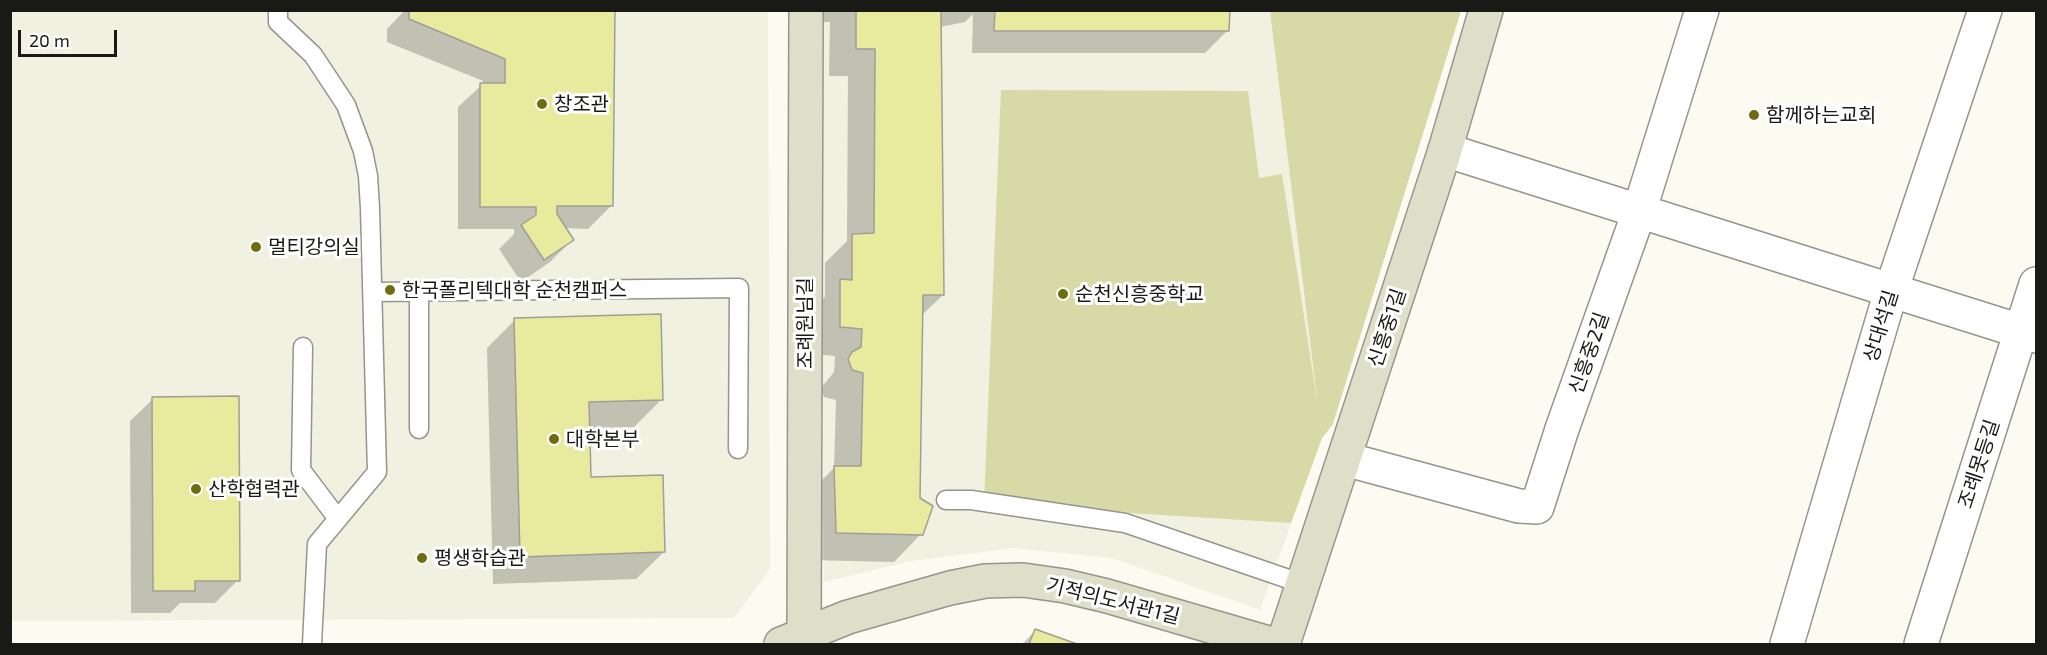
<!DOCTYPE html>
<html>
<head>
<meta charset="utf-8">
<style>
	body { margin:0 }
	#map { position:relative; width:2047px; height:655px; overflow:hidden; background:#fbfbf2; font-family:"Exo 2",sans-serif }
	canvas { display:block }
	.frame { position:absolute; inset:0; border:12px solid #191a16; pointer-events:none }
	.scale { position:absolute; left:18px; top:30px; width:99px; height:27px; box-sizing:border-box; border:3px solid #191a16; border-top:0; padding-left:8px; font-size:18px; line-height:21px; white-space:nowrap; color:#191a16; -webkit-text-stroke:4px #fff; paint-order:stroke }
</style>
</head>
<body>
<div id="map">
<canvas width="2047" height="655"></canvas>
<div class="frame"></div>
<div class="scale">20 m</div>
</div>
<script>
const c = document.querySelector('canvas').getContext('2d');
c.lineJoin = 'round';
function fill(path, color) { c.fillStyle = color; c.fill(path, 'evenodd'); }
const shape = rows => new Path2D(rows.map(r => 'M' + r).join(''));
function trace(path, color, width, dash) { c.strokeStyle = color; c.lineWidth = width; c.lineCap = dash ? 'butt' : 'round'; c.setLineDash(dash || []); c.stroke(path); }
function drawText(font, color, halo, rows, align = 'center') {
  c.font = font + ' "Exo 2","Noto Sans KR",sans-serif'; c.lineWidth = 6; c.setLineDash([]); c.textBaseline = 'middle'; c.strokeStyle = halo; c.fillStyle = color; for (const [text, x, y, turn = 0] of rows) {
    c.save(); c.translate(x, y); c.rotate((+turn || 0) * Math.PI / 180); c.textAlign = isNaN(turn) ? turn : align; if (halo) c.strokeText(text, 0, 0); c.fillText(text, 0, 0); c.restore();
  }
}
const built = shape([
	[10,11,768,11,770,569,734,618,11,621],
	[820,11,1270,11,1322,438,1260,610,1112,558,1013,548,911,561,824,582]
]);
const green = shape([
	[1270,11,1461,11,1333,424,1322,438,1291,523,984,504,1001,90,1248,91,1259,178,1282,174,1318,407]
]);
const shadow = shape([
	[405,10,614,10,611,206,588,229,565,228,572,240,550,262,521,282,499,249,514,234,514,229,458,229,458,107,483,84,483,81,387,42,387,29],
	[805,10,1228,10,1228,30,1205,53,972,53,973,14,965,22,940,27,943,295,921,316,918,499,921,534,894,562,808,560,807,495,834,468,836,400,824,397,821,388,834,372,835,356,813,354,813,308,825,297,825,263,847,241,848,76,829,76,830,22,805,22],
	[515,320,662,399,634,427,588,428,590,479,664,552,636,579,493,584,487,348],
	[153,399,238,580,215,603,180,603,170,613,131,613,130,421],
	[1035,631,1073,644,1022,644]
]);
const building = shape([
	[409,10,615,10,613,206,557,206,557,214,574,240,544,260,521,225,536,215,536,207,480,207,480,83,505,83,505,59,409,19,409,10],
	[856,10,943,10,941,12,944,295,923,295,920,498,933,506,923,535,836,533,834,466,861,466,863,373,852,370,848,359,852,352,861,347,862,329,840,327,840,279,852,280,852,234,874,233,875,49,856,49,856,10],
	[995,10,1230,10,1229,31,994,31,995,10],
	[661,314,663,400,589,402,591,477,663,475,665,552,520,557,514,318,661,314],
	[239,396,240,581,195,581,195,591,153,591,152,397,239,396],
	[1035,629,1077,644,1029,644,1035,629]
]);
const lane = shape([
	[278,10,278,22,313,55,346,105,363,151,368,176,370,208,377,472,317,544,312,644],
	[373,292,739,288,738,449],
	[303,347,301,470,338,519],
	[419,429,419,292],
	[946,500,971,500,1125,523,1303,584]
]);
const street = shape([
	[1445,150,2036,336],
	[1345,459,1519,506,1537,507,1562,429,1639,212,1702,10],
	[1787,644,1891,291,1985,10],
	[1921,644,2036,284]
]);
const secondary = shape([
	[804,635,806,10],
	[781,644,848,617,950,588,985,581,1023,580,1065,586,1107,596,1272,644],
	[1283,644,1445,150,1486,10]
]);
const markers = [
	[542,104,6,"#6e6e10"],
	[1754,115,6,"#6e6e10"],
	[256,247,6,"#6e6e10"],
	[390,290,6,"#6e6e10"],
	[1063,294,6,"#6e6e10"],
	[554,439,6,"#6e6e10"],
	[196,489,6,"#6e6e10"],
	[422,558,6,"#6e6e10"]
];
const poiNames = [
	["창조관",554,104],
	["함께하는교회",1766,115],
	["멀티강의실",268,247],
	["한국폴리텍대학 순천캠퍼스",402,290],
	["순천신흥중학교",1075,294],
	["대학본부",566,439],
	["산학협력관",208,489],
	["평생학습관",434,558]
];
const streetNames = [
	["조례원님길",805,323,-90],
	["상대석길",1881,326,-73],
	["신흥중1길",1387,328,-72],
	["신흥중2길",1589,353,-71],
	["조례못등길",1979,464,-72],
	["기적의도서관1길",1113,601,14]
];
fill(built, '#f0f1e0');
fill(green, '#d7d9a7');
fill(shadow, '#0003');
fill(building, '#e8ea9d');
trace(building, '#9e9f96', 1.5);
trace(lane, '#95958d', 21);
trace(street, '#95958d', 36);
trace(secondary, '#95958d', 36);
trace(lane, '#fff', 18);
trace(street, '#fff', 33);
trace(secondary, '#dedfc9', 33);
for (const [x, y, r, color] of markers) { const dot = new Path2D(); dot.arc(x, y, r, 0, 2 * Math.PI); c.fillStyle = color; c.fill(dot); trace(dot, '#fff', 2); }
drawText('20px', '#191a16', '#fff', poiNames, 'left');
drawText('20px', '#191a16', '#fff', streetNames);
</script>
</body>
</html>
